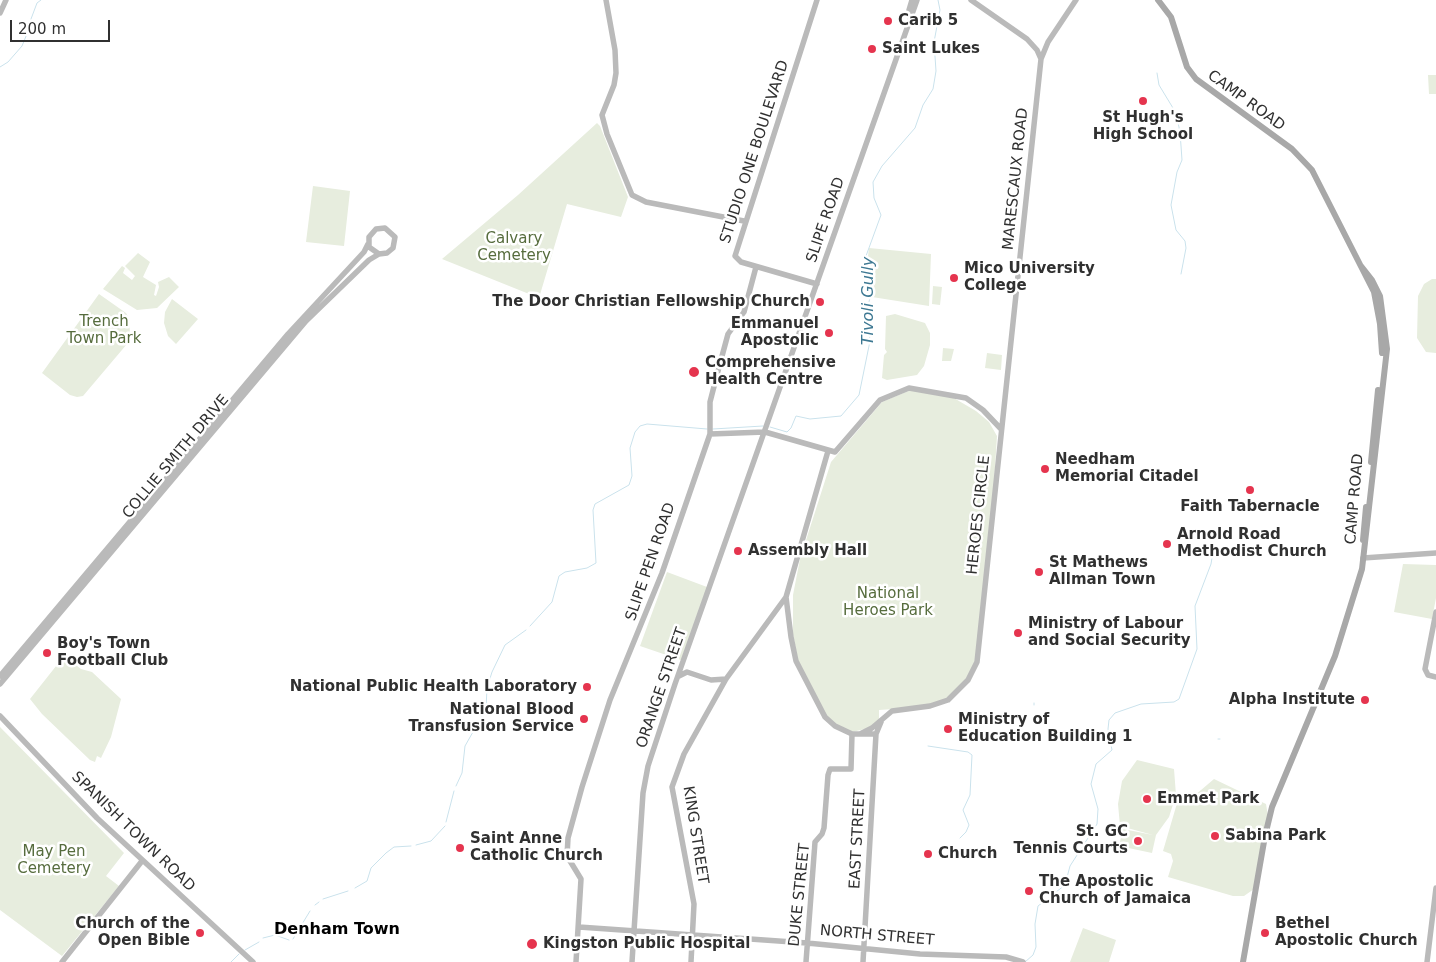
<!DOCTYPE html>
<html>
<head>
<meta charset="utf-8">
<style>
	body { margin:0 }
	#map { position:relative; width:1436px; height:962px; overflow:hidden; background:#fff; font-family:"DejaVu Sans",sans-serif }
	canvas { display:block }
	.scale { position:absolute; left:10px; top:20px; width:100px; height:22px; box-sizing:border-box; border:2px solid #303030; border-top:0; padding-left:6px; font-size:15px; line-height:18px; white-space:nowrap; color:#303030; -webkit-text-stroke:4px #fff; paint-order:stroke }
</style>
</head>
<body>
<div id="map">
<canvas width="1436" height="962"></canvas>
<div class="scale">200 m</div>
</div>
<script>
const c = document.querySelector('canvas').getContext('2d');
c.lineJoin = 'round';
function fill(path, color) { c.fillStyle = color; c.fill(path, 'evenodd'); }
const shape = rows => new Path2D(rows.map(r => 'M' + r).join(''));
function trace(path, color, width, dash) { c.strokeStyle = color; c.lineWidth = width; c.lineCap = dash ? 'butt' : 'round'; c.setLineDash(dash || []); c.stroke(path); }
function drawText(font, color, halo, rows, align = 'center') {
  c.font = font + ' "DejaVu Sans",sans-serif'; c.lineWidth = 5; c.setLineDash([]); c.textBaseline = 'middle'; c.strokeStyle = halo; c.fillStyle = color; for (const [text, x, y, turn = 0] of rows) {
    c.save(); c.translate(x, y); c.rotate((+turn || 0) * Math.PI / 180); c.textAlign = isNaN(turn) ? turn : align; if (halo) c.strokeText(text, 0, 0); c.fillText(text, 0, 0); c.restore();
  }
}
const green = shape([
	[1428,75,1436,75,1436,94,1429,94],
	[597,123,600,126,628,197,621,217,567,204,539,298,442,259,518,195],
	[313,186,350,191,344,246,306,242],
	[869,248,931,254,929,306,872,297,867,265],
	[138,253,150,262,143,277,156,285,154,295,156,296,159,287,158,282,169,277,179,287,157,308,137,310,103,289,122,266,125,268,123,273,132,280,135,276,125,266],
	[1432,279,1436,279,1436,353,1426,352,1417,338,1418,296,1424,284],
	[933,286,942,287,940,305,932,304],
	[99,294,126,313,129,318,130,334,127,344,83,396,77,397,70,395,42,373],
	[172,299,198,319,176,344,168,336,164,323,165,312],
	[895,314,925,323,930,333,930,345,924,366,917,375,887,380,882,378,884,355,887,352,885,349,886,316],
	[943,348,954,349,951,361,942,361],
	[987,353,1002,355,1001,370,985,368],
	[911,390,947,394,976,411,989,422,997,436,993,500,978,650,970,682,942,701,924,707,879,710,879,719,874,725,865,729,852,732,836,726,824,713,798,660,793,634,793,595,800,559,831,462,882,402],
	[1403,564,1436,565,1436,598,1432,619,1394,612],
	[667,572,707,587,681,660,640,646],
	[64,656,81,669,92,672,121,699,111,737,101,758,97,756,95,762,90,760,42,714,30,699],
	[0,727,124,853,106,876,119,886,62,956,0,910],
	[1137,760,1174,769,1176,795,1169,817,1156,835,1152,853,1119,846,1123,829,1153,835,1120,826,1118,804,1122,781],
	[1214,779,1266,804,1268,816,1254,889,1244,896,1233,896,1168,877,1173,861,1171,854,1163,851,1180,793,1194,796],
	[1083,928,1116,940,1109,962,1070,962]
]);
const stream = shape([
	[31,19,37,3,41,0],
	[0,67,8,62,22,46,31,24],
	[1157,73,1159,85,1176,113,1180,132,1182,160,1177,172,1171,205,1176,230,1185,241,1186,248,1181,274],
	[770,427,787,432,791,428,796,416,810,419,841,416,859,395,870,341,867,308,871,295,866,256,881,215,874,198,873,182,882,166,915,128,923,105,933,89,936,71,934,42,940,10,938,0],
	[713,429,763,426],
	[530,626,552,602,559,576,565,572,587,568,596,563,593,510,595,504,629,485,632,476,630,448,635,432,640,426,647,424,707,429],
	[1034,703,1034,705],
	[1218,739,1220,739],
	[928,746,968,752,972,755,970,795,963,810,969,825,966,832,960,838],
	[456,786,462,773,465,746,486,709,487,688,492,672,505,645,526,630],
	[446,822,454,791],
	[416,845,431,841,445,826],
	[355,888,367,881,371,868,386,853,394,847,411,846],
	[323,899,348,891],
	[315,905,319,902],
	[263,938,275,935,289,940],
	[293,939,310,911],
	[245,950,259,942],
	[231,962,239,954],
	[1025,962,1033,955,1036,947,1035,924,1038,906,1065,885,1070,866,1097,824,1098,809,1091,784,1096,764,1112,750,1108,729,1109,720,1115,713,1141,704,1174,702,1179,699,1197,649,1195,606,1211,564,1214,546]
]);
const secondary = shape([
	[606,0,615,50,616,73,614,85,602,115,607,134,632,195,646,202,744,221],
	[817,0,735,256,741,262,817,284],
	[971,0,1027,39,1037,50,1041,59],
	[0,13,6,0],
	[911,16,909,10,912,0],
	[710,434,765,432,835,452,880,400,909,388,966,398,983,410,1001,429],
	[828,451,786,597,791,637,796,661,825,717,835,726,852,734,876,734],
	[1363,558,1436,553],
	[1436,612,1425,669,1428,675,1436,677],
	[0,676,288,334,364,252,368,244],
	[679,676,687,672,711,680,726,679],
	[0,684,306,321,369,260,379,254,387,253,393,248,395,237,385,228,376,229,369,237,369,247,379,254],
	[0,716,97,818,253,962],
	[860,734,872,728,892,711,930,706,948,700,968,680,977,662,1041,59,1048,42,1076,0],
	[579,927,807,943,920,954,1006,957,1023,962],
	[62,962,142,861],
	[576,962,581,879,567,856,568,838,582,787,610,700,662,573,710,434,710,402,718,371,728,334,744,312,756,267],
	[632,962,643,793,648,766,675,684,917,0],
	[691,962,694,904,672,787,684,754,726,679,786,597],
	[806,962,815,842,822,834,824,828,828,775,830,769,851,769,852,734],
	[863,962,876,734,881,722],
	[1427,962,1436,888]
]);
const primary = shape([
	[1158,0,1171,17,1187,67,1196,79,1292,149,1312,170,1374,292,1380,324,1382,353],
	[1371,462,1378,390],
	[1363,540,1366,507],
	[1243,962,1265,836,1272,807,1335,656,1362,569,1387,349,1380,296,1372,280,1361,266]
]);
const markers = [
	[888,21,5,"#e5344e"],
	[872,49,5,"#e5344e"],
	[1143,101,5,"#e5344e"],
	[954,278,5,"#e5344e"],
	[820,302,5,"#e5344e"],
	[829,333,5,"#e5344e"],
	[694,372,6,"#e5344e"],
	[1045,469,5,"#e5344e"],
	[1250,490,5,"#e5344e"],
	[1167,544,5,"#e5344e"],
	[738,551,5,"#e5344e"],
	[1039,572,5,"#e5344e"],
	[1018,633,5,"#e5344e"],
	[47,653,5,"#e5344e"],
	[587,687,5,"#e5344e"],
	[1365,700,5,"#e5344e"],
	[584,719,5,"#e5344e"],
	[948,729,5,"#e5344e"],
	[1147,799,5,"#e5344e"],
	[1215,836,5,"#e5344e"],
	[1138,841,5,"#e5344e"],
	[460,848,5,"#e5344e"],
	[928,854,5,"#e5344e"],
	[1029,891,5,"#e5344e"],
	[200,933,5,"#e5344e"],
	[1265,933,5,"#e5344e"],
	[532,944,6,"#e5344e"]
];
const poiNames = [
	["Carib 5",898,21],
	["Saint Lukes",882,49],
	["St Hugh's",1143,118,"center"],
	["High School",1143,135,"center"],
	["Mico University",964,269],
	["College",964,286],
	["The Door Christian Fellowship Church",810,302,"right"],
	["Emmanuel",819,324,"right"],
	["Apostolic",819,341,"right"],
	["Comprehensive",705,363],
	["Health Centre",705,380],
	["Needham",1055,460],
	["Memorial Citadel",1055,477],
	["Faith Tabernacle",1250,507,"center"],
	["Arnold Road",1177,535],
	["Methodist Church",1177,552],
	["Assembly Hall",748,551],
	["St Mathews",1049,563],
	["Allman Town",1049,580],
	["Ministry of Labour",1028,624],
	["and Social Security",1028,641],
	["Boy's Town",57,644],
	["Football Club",57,661],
	["National Public Health Laboratory",577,687,"right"],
	["Alpha Institute",1355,700,"right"],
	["National Blood",574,710,"right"],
	["Transfusion Service",574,727,"right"],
	["Ministry of",958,720],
	["Education Building 1",958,737],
	["Emmet Park",1157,799],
	["St. GC",1128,832,"right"],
	["Tennis Courts",1128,849,"right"],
	["Sabina Park",1225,836],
	["Saint Anne",470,839],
	["Catholic Church",470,856],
	["Church",938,854],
	["The Apostolic",1039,882],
	["Church of Jamaica",1039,899],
	["Church of the",190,924,"right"],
	["Open Bible",190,941,"right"],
	["Bethel",1275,924],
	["Apostolic Church",1275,941],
	["Kingston Public Hospital",543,944]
];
const streetNames = [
	["CAMP ROAD",1246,101,36],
	["STUDIO ONE BOULEVARD",755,152,-72],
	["MARESCAUX ROAD",1016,179,-84],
	["SLIPE ROAD",826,220,-71],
	["COLLIE SMITH DRIVE",176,457,-50],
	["CAMP ROAD",1355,499,-85],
	["HEROES CIRCLE",979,515,-84],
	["SLIPE PEN ROAD",651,562,-71],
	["ORANGE STREET",662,688,-71],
	["SPANISH TOWN ROAD",133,832,44],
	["KING STREET",695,835,81],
	["EAST STREET",858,839,-87],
	["DUKE STREET",800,895,-84],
	["NORTH STREET",877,936,5]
];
const parkNames = [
	["Calvary",514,239],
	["Cemetery",514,256],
	["Trench",104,322],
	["Town Park",104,339],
	["National",888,594],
	["Heroes Park",888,611],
	["May Pen",54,852],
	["Cemetery",54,869]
];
const waterNames = [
	["Tivoli Gully",869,301,-90]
];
const neighbourhoodNames = [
	["Denham Town",337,930]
];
fill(green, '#e7edde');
trace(stream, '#cae2ec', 1);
trace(secondary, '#bababa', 5.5);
trace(primary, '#a8a8a8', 6);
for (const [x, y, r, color] of markers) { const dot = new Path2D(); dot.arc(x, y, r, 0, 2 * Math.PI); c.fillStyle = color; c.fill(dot); trace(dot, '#fff', 2); }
drawText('bold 15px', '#303030', '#fff', poiNames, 'left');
drawText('15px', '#303030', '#fff', streetNames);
drawText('15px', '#566c3d', '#fff', parkNames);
drawText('italic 16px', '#3d7892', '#fff', waterNames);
drawText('bold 16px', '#000', '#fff', neighbourhoodNames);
</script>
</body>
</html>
